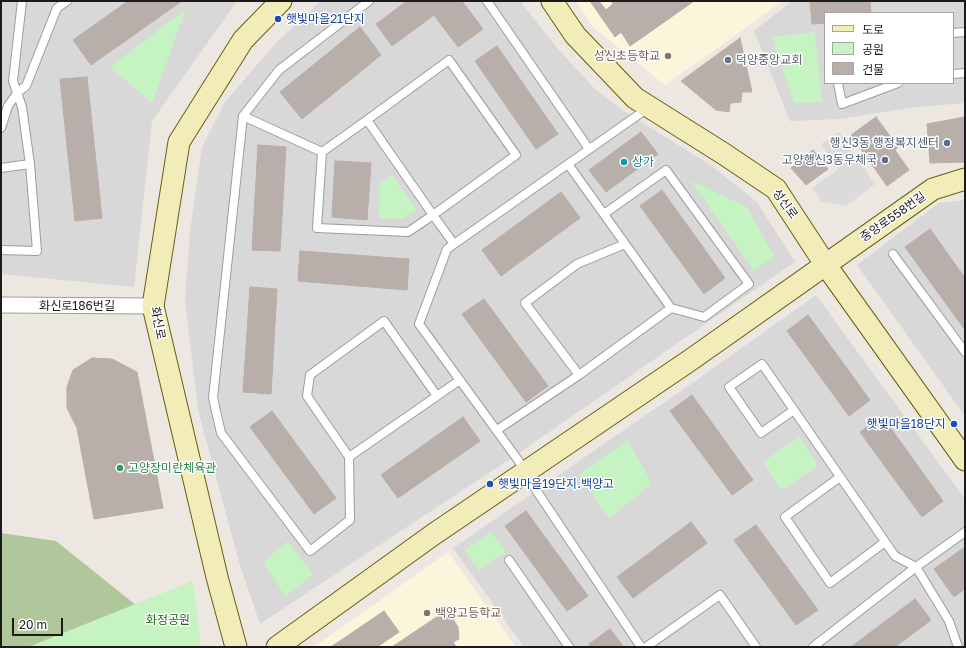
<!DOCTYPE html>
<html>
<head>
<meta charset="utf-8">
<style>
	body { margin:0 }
	#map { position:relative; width:966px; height:648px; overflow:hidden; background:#ece7e1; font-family:"Golos Text","Noto Sans KR",sans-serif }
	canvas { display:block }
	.frame { position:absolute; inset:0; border:2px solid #1b1b1b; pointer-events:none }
	.legend { position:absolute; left:824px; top:12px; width:130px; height:72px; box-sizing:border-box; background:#fff; border:1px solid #a4a4a4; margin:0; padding:5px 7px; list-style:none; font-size:12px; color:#1b1b1b }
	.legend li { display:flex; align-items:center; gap:8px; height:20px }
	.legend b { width:20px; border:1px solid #a4a4a4 }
	.scale { position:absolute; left:12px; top:618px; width:51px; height:18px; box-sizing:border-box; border:2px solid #1b1b1b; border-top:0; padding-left:5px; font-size:12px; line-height:14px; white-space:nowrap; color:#1b1b1b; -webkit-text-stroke:3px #fff; paint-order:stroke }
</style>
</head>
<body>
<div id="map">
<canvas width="966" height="648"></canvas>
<div class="frame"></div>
<ul class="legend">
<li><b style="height:5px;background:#f2ecb9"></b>도로</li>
<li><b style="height:11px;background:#c5f3c1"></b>공원</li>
<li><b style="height:11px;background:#b8afab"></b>건물</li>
</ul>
<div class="scale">20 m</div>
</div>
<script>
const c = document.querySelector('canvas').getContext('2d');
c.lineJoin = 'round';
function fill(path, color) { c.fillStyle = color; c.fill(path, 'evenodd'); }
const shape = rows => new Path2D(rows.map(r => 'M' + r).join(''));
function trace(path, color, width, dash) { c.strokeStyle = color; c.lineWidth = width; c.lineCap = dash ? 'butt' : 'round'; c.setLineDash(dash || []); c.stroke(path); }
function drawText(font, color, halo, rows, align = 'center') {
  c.font = font + ' "Golos Text","Noto Sans KR",sans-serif'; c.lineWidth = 3; c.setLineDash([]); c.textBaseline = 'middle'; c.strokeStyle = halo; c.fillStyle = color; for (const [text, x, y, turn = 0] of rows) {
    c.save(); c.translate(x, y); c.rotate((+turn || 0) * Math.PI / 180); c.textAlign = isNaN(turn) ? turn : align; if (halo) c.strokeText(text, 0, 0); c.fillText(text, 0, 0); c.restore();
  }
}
const residential = shape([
	[1,1,237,1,152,121,134,287,1,274],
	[321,1,520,1,558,49,595,89,622,110,712,166,757,202,795,262,516,455,260,624,239,562,198,410,185,300,190,231,202,147,225,102,276,43],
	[792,1,965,1,965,103,916,107,840,119,790,121,754,31],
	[825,13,953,13,953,83,825,83],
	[965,200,965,416,857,265,939,203],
	[816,295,965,499,965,647,524,647,453,548,691,384]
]);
const education = shape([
	[576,1,782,1,750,25,665,85,594,28],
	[448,552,516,647,314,647]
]);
const forest = shape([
	[1,533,56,541,142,610,149,647,1,647]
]);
const park = shape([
	[186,9,152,103,110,67],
	[815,32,822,102,794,103,772,37],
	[392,175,417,210,403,219,379,218,380,183],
	[691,181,747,207,774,256,754,271],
	[799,437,818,466,782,490,763,462],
	[628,440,652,484,609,518,579,475],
	[491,532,506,551,479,571,465,550],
	[288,541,313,575,285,596,263,562],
	[193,581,201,647,28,647]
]);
const parking = shape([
	[839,132,875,184,846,206,822,202,812,188,839,169,821,144]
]);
const building = shape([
	[128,1,182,1,91,65,73,40,128,1],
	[407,1,462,1,483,29,458,47,434,15,392,46,376,24,407,1],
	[590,1,599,1,606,10,613,4,612,2,613,1,694,1,630,46,621,32,615,37,590,1],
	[810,1,870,1,871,13,825,13,825,23,812,24,810,1],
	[360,27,381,55,302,119,280,92,360,27],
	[740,38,752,92,742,92,741,102,730,103,729,112,716,110,681,81,740,38],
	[497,46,558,134,536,149,475,61,497,46],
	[87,77,102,218,75,221,60,79,87,77],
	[876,117,898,147,895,150,909,170,887,186,851,135,876,117],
	[965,117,965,162,930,163,927,124,965,117],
	[641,132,658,154,606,192,589,170,641,132],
	[258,145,286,147,280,251,252,250,258,145],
	[813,150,828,169,806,185,791,168,813,150],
	[335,161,371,163,367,220,332,217,335,161],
	[662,190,725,278,704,294,640,206,662,190],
	[561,192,580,218,501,276,482,250,561,192],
	[930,229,965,278,965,330,905,247,930,229],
	[300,251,409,259,407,290,298,281,300,251],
	[250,287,277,289,271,394,243,392,250,287],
	[484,299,548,386,526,402,462,314,484,299],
	[808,315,870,400,849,416,787,331,808,315],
	[92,358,112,359,137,372,163,508,94,519,77,428,67,408,67,387,73,370,92,358],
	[692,395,753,480,732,495,670,411,692,395],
	[272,411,336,498,314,514,250,427,272,411],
	[882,416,943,501,922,517,860,432,882,416],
	[463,417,480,441,398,498,381,475,463,417],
	[526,511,588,596,567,611,505,526,526,511],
	[691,522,707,543,633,598,617,577,691,522],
	[756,525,818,610,796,625,734,540,756,525],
	[965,547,965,589,954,597,934,569,965,547],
	[915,599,931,620,895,647,851,647,915,599],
	[447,610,458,627,459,639,453,642,456,647,392,647,447,610],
	[384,611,399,632,377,647,331,647,384,611],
	[610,629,624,647,591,647,589,644,610,629]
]);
const lane = shape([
	[369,1,279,70,243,116,213,398,221,433,310,551,350,520,349,457,460,380],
	[487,1,589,149],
	[953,33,965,32],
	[953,74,965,73],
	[838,83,842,104,898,83],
	[243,116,322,152],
	[367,120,322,152,317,228,408,232,433,215,516,155,449,60,367,120,433,215,454,244],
	[1,128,8,106,18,92,26,86,57,8,67,1],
	[1,168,30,164],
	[604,214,666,170,749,284,704,317,671,308],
	[1,250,37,251,30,164,22,107,13,81,22,1],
	[893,254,965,352],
	[579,375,525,303,577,264,625,244],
	[794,410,761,433,729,387,762,364,895,556,916,567,949,621,958,647],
	[497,430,579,375,671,308,568,164],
	[349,457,307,396,310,375,384,321,437,396],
	[840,477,785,517,830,583,885,542],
	[509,560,569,647],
	[641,647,536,490,518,460,419,324,447,249,648,108],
	[646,647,720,595,756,647],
	[813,647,916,567,965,532]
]);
const street = shape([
	[1,305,153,306]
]);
const secondary = shape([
	[552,1,575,35,635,98,724,154,776,189,825,264,965,460],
	[236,647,217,577,153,306,179,142,243,40,281,1],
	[277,647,434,534,689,361,933,189,965,179]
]);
const markers = [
	[278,19,4,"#1a4fb4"],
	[668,56,4,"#8d6e63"],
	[728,60,4,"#6b7280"],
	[947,143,4,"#5c6f8a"],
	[885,160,4,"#5c6f8a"],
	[624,162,4,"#0f9aa8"],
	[954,424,4,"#1a4fb4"],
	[120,468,4,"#2e9e5b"],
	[490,484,4,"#1a4fb4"],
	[427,613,4,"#8d6e63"]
];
const transitNames = [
	["햇빛마을21단지",286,19],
	["햇빛마을18단지",946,424,"right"],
	["햇빛마을19단지.백양고",498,484]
];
const educationNames = [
	["성신초등학교",660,56],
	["백양고등학교",435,613,"left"]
];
const worshipNames = [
	["덕양중앙교회",736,60]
];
const serviceNames = [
	["행신3동 행정복지센터",939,143],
	["고양행신3동우체국",877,160]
];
const cultureNames = [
	["상가",632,162]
];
const streetNames = [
	["성신로",785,204,54],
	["중앙로558번길",893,217,-35],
	["화신로186번길",77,306],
	["화신로",158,323,79]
];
const leisureNames = [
	["고양장미란체육관",128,468]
];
const parkNames = [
	["화정공원",168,620]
];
fill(residential, '#d9d8d8');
fill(education, '#fbf6db');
fill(forest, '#afc79a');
fill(park, '#c5f3c1');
fill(parking, '#dbdbdb');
fill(building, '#b8afab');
trace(building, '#bbaca6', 1);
trace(lane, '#9c9c9c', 10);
trace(street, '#9c9c9c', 17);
trace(secondary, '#65600f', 23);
trace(lane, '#fff', 8);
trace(street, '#fff', 15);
trace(secondary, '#f2ecb9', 21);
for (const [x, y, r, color] of markers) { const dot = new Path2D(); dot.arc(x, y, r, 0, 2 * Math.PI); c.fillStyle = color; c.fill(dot); trace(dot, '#fff', 1.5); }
drawText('12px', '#164399', '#fff', transitNames, 'left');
drawText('12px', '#785e54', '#fff', educationNames, 'right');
drawText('12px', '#5b616d', '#fff', worshipNames, 'left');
drawText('12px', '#4e5e75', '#fff', serviceNames, 'right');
drawText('12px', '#0d838f', '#fff', cultureNames, 'left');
drawText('12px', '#1b1b1b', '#fff', streetNames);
drawText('12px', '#27864d', '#fff', leisureNames, 'left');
drawText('12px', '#1c6c16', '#fff', parkNames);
</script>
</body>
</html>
